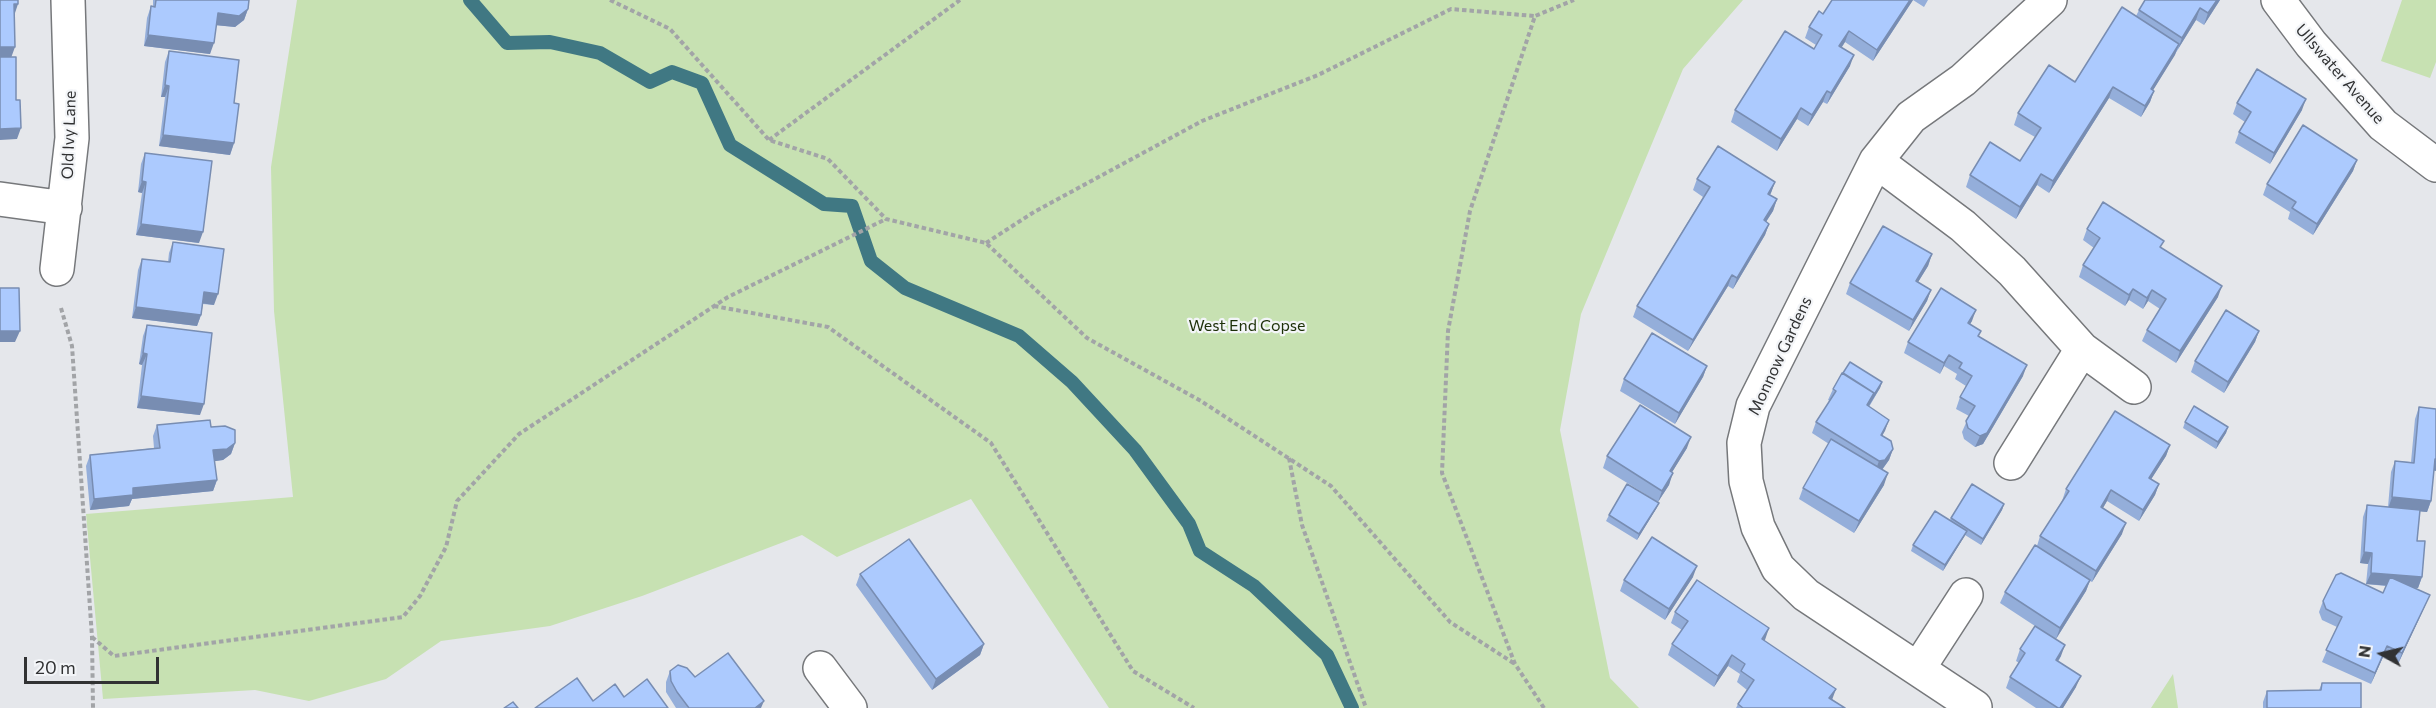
<!DOCTYPE html>
<html>
<head>
<meta charset="utf-8">
<style>
	body { margin:0 }
	#map { position:relative; width:2436px; height:708px; overflow:hidden; background:#e5e7eb; font-family:Commissioner,sans-serif }
	canvas { display:block }
	.north { position:absolute; left:2352px; top:624px; width:60px; height:60px; -webkit-text-stroke:4px #f3f5f8; paint-order:stroke; rotate:278deg; font-size:16px; font-weight:700; line-height:24px; text-align:center; color:#313233 }
	.north::after { content:''; display:block; margin:auto; width:21px; height:27px; background:#313233; clip-path:polygon(50% 0,100% 100%,50% 72%,0 100%) }
	.scale { position:absolute; left:24px; top:657px; width:135px; height:27px; box-sizing:border-box; border:3px solid #313233; border-top:0; padding-left:8px; font-size:18px; line-height:21px; white-space:nowrap; color:#313233; -webkit-text-stroke:4px #f3f5f8; paint-order:stroke }
</style>
</head>
<body>
<div id="map">
<canvas width="2436" height="708"></canvas>
<div class="north">N</div>
<div class="scale">20 m</div>
</div>
<script>
const c = document.querySelector('canvas').getContext('2d');
c.lineJoin = 'round';
function fill(path, color) { c.fillStyle = color; c.fill(path, 'evenodd'); }
const shape = rows => new Path2D(rows.map(r => 'M' + r).join(''));
function trace(path, color, width, dash) { c.strokeStyle = color; c.lineWidth = width; c.lineCap = dash ? 'butt' : 'round'; c.setLineDash(dash || []); c.stroke(path); }
function drawText(font, color, halo, rows, align = 'center') {
  c.font = font + ' Commissioner,sans-serif'; c.lineWidth = 4.5; c.setLineDash([]); c.textBaseline = 'middle'; c.strokeStyle = halo; c.fillStyle = color; for (const [text, x, y, turn = 0] of rows) {
    c.save(); c.translate(x, y); c.rotate((+turn || 0) * Math.PI / 180); c.textAlign = isNaN(turn) ? turn : align; if (halo) c.strokeText(text, 0, 0); c.fillText(text, 0, 0); c.restore();
  }
}
const green = shape([
	[297,0,1743,0,1683,69,1581,314,1560,430,1610,678,1639,708,1109,708,971,499,837,557,802,535,642,596,550,626,441,641,386,679,309,701,255,690,103,699,86,514,293,497,274,311,271,167],
	[2402,0,2436,0,2436,62,2430,78,2381,61],
	[2173,674,2178,708,2151,708]
]);
const stream = shape([
	[470,0,507,43,550,42,600,53,650,82,672,72,702,83,730,145,824,204,852,206,871,261,905,288,1019,336,1072,382,1135,450,1189,524,1200,551,1254,586,1327,655,1352,708]
]);
const path = shape([
	[610,0,670,29,769,140,828,159,886,219,986,243,1087,338,1201,401,1331,486,1450,622,1515,664],
	[769,140,960,0],
	[986,243,1034,212,1202,121,1318,75,1451,9,1535,16],
	[714,306,828,327,991,443,1133,671,1194,708],
	[61,308,72,346,92,637,93,708],
	[1289,458,1302,525,1366,708],
	[92,637,114,656,403,617,420,596,446,547,457,501,519,434,728,297,886,219],
	[1544,708,1515,664,1442,473,1448,331,1470,211,1535,16,1574,0]
]);
const minor = shape([
	[2278,0,2311,44,2383,125,2436,165],
	[1876,161,1963,226,2012,271,2082,349,2011,463],
	[0,199,65,208],
	[57,269,72,138,68,0],
	[2082,349,2134,387],
	[820,668,850,708],
	[1918,669,1966,595],
	[1975,707,1806,595,1778,568,1758,527,1746,481,1744,443,1753,406,1876,161,1911,117,1963,80,2050,0]
]);
const wall = shape([
	[153,0,249,0,248,9,244,20,235,27,216,25,210,54,144,46,147,18,151,6,153,7],
	[1832,0,1928,0,1924,7,1913,0,1873,61,1845,42,1842,47,1850,66,1827,104,1823,102,1808,126,1797,119,1777,151,1731,122,1735,110,1814,49,1816,45,1805,38,1809,27,1823,14],
	[2145,0,2220,0,2204,25,2196,20,2153,90,2154,91,2150,102,2141,117,2109,98,2049,193,2037,185,2016,219,1966,187,1970,175,2020,161,2035,137,2014,125,2018,113,2075,82,2136,16,2139,10],
	[169,51,234,103,234,143,230,155,159,146,165,97,161,97,165,62],
	[2237,103,2302,110,2270,164,2235,143,2239,132,2245,122,2233,114],
	[145,153,199,243,136,235,142,193,138,192,141,164],
	[2357,160,2353,171,2313,235,2288,219,2290,212,2263,195,2267,184],
	[1697,179,1775,182,1770,195,1777,199,1773,211,1766,222,1769,224,1765,235,1733,289,1728,286,1688,351,1633,317,1637,306,1703,197,1693,190],
	[2087,229,2161,248,2218,297,2176,363,2142,341,2147,330,2160,309,2148,301,2143,309,2129,300,2125,306,2079,277,2083,265,2094,248,2083,240],
	[173,242,214,305,203,304,201,315,197,326,132,318,138,270,142,259,168,262,169,253],
	[1932,254,1928,266,1918,282,1931,290,1927,301,1909,331,1846,294,1850,283],
	[1972,321,1970,324,1979,336,2023,376,1983,444,1975,447,1964,439,1962,432,1969,416,1956,409,1960,397,1966,386,1955,379,1957,374,1944,366,1940,374,1904,353,1908,342],
	[147,325,200,415,137,408,142,365,139,364,143,336],
	[2259,331,2255,342,2224,393,2191,372,2195,361],
	[1707,366,1703,377,1675,424,1620,391,1624,379],
	[1882,382,1880,388,1869,407,1889,420,1882,436,1893,449,1889,460,1882,470,1884,485,1854,533,1799,499,1803,488,1829,444,1812,433,1816,422,1830,401,1828,400,1833,389],
	[2419,407,2434,470,2431,501,2427,512,2420,511,2417,541,2422,577,2418,588,2416,588,2425,606,2398,664,2383,657,2371,684,2322,662,2337,627,2322,620,2319,612,2323,601,2383,593,2386,586,2366,584,2368,564,2360,563,2363,517,2367,505,2388,507,2391,472,2395,461,2411,462,2415,419],
	[2185,422,2228,427,2226,433,2216,449,2183,428],
	[157,425,211,427,235,443,231,454,223,460,214,461,217,480,213,491,132,499,129,506,90,510,86,466,90,455,154,448,153,436],
	[2170,445,2166,456,2151,479,2159,484,2155,495,2139,521,2107,501,2103,508,2122,534,2092,582,2090,581,2086,591,2056,639,2061,656,2058,662,2076,687,2063,708,2036,708,2006,688,2010,677,2019,663,2016,661,2020,649,2035,626,2000,603,2005,592,2037,546,2040,536,2062,501,2066,489],
	[1687,448,1672,472,1669,485,1658,502,1603,468,1607,456],
	[1659,503,1656,509,1637,540,1606,521,1609,515],
	[2004,504,2002,510,1981,545,1965,535,1943,571,1911,551,1913,545,1950,520,1951,518],
	[860,574,984,644,980,655,932,690,856,585],
	[1693,577,1665,620,1620,591,1624,580],
	[1675,612,1765,640,1764,641,1832,699,1845,708,1736,708,1738,704,1747,690,1737,682,1740,674,1728,666,1714,687,1668,655,1672,644,1682,630,1671,623],
	[670,671,695,677,761,708,676,708,666,692,666,682],
	[2322,683,2361,708,2263,708,2263,702,2267,691,2319,690]
]);
const shadedWall = shape([
	[1910,0,1913,0,1873,61,1877,50],
	[2217,0,2220,0,2204,25,2208,13],
	[14,4,18,4,14,16],
	[2200,8,2196,20,2178,49,2182,38],
	[248,9,244,20,235,27,214,25,218,13],
	[1849,31,1845,42,1835,57,1839,46],
	[148,35,214,43,210,54,144,46],
	[2179,44,2175,55,2147,100,2151,89],
	[0,47,15,47,11,58,0,58],
	[1854,55,1850,66,1827,104,1831,93],
	[165,85,169,86,165,97,161,97],
	[2113,87,2109,98,2049,193,2053,181],
	[1827,91,1823,102,1808,126,1812,115],
	[2154,91,2150,102,2141,117,2145,106],
	[2306,99,2302,110,2270,164,2274,153],
	[1801,108,1797,119,1777,151,1781,139],
	[21,128,17,139,0,140,0,129],
	[163,135,234,143,230,155,159,146],
	[2357,160,2353,171,2313,235,2317,224],
	[2041,174,2037,185,2016,219,2020,207],
	[142,181,146,182,142,193,138,192],
	[1775,182,1771,193,1763,205,1768,194],
	[1777,199,1773,211,1760,231,1764,220],
	[141,224,203,232,199,243,136,235],
	[1769,224,1765,235,1733,289,1737,278],
	[1932,254,1928,266,1912,292,1916,281],
	[1732,275,1728,286,1688,351,1693,340],
	[2222,286,2218,297,2176,363,2180,351],
	[2133,289,2129,300,2125,306,2129,295],
	[1931,290,1927,301,1909,331,1913,320],
	[2152,290,2148,301,2143,309,2147,298],
	[204,292,218,294,214,305,200,303],
	[136,307,201,315,197,326,132,318],
	[1976,310,1972,321,1964,334,1968,323],
	[0,331,20,331,15,342,0,342],
	[2259,331,2255,342,2224,393,2228,382],
	[143,353,147,354,142,365,139,364],
	[1949,355,1944,366,1940,374,1944,363],
	[2027,365,2023,376,1983,444,1975,447,1980,436],
	[1707,366,1703,377,1675,424,1679,413],
	[1882,382,1880,388,1862,417,1867,405],
	[141,396,204,404,200,415,137,408],
	[1889,420,1885,431,1876,446,1881,435],
	[2228,427,2226,433,2216,449,2218,442],
	[1691,437,1687,448,1666,482,1670,471],
	[235,443,231,454,223,460,209,462,213,450],
	[2170,445,2166,456,2145,489,2149,478],
	[1893,449,1889,460,1881,471,1875,472,1879,461],
	[2435,459,2436,459,2436,471,2431,470],
	[1673,473,1669,485,1658,502,1662,491],
	[1888,473,1884,485,1854,533,1859,521],
	[217,480,213,491,132,499,129,506,90,510,94,499,133,488],
	[2159,484,2155,495,2139,521,2143,510],
	[2111,490,2107,501,2097,518,2101,507],
	[2392,497,2431,501,2427,512,2388,509],
	[1659,503,1656,509,1637,540,1639,534],
	[2004,504,2002,510,1981,545,1983,539],
	[2126,523,2122,534,2092,582,2096,571],
	[1967,531,1964,537,1943,571,1945,565],
	[2364,552,2372,553,2368,564,2360,563],
	[1697,566,1693,577,1665,620,1669,609],
	[2371,573,2422,577,2418,588,2366,584],
	[2090,580,2086,591,2056,639,2060,628],
	[2430,595,2425,606,2398,664,2402,653],
	[1769,628,1765,640,1758,651,1762,639],
	[984,644,980,655,932,690,936,679],
	[2065,645,2061,656,2051,671,2056,660],
	[2387,646,2383,657,2371,684,2375,673],
	[1732,655,1728,666,1714,687,1718,676],
	[2081,676,2076,687,2063,708,2060,708],
	[1836,689,1832,700,1829,698],
	[764,701,761,708,755,708]
]);
const building = shape([
	[0,0,18,0,18,4,14,4,15,47,0,47,0,0],
	[156,0,249,0,248,9,239,16,218,13,214,43,148,35,151,6,155,7,156,0],
	[1832,0,1910,0,1877,50,1849,31,1839,46,1854,55,1831,93,1827,91,1812,115,1801,108,1781,139,1735,110,1785,31,1814,49,1822,35,1809,27,1819,11,1823,14,1832,0],
	[2145,0,2217,0,2208,13,2200,8,2182,38,2139,10,2145,0],
	[2122,7,2179,44,2151,89,2154,91,2145,106,2113,87,2053,181,2041,174,2020,207,1970,175,1990,142,2020,161,2041,128,2018,113,2049,65,2075,82,2122,7],
	[169,51,239,60,234,103,239,104,234,143,163,135,169,86,165,85,169,51],
	[0,57,16,57,16,100,20,100,21,128,0,129,0,57],
	[2257,69,2306,99,2274,153,2239,132,2251,112,2237,103,2257,69],
	[2303,125,2357,160,2317,224,2292,208,2296,202,2267,184,2303,125],
	[1718,146,1775,182,1768,194,1777,199,1764,220,1769,224,1737,278,1732,275,1693,340,1637,306,1710,187,1697,179,1718,146],
	[145,153,212,161,203,232,141,224,146,182,142,181,145,153],
	[2103,202,2164,241,2160,247,2222,286,2180,351,2147,330,2166,299,2152,290,2147,298,2133,289,2129,295,2083,265,2100,238,2087,229,2103,202],
	[1883,226,1932,254,1916,281,1931,290,1913,320,1850,283,1883,226],
	[173,242,224,249,218,294,204,292,201,315,136,307,142,259,170,262,173,242],
	[0,288,19,288,20,331,0,331,0,288],
	[1941,288,1976,310,1968,323,1981,331,1978,336,2027,365,1987,433,1980,436,1968,428,1966,421,1975,406,1960,397,1972,376,1959,368,1962,363,1949,355,1944,363,1908,342,1941,288],
	[2226,310,2259,331,2228,382,2195,361,2226,310],
	[147,325,212,333,204,404,141,396,147,354,143,353,147,325],
	[1652,333,1707,366,1679,413,1624,379,1652,333],
	[1850,362,1882,382,1872,398,1874,393,1843,373,1850,362],
	[1842,373,1874,393,1867,405,1889,420,1881,435,1891,441,1893,449,1885,460,1879,461,1816,422,1836,391,1833,389,1842,373],
	[1640,405,1691,437,1670,471,1673,473,1662,491,1607,456,1640,405],
	[2194,406,2228,427,2218,442,2185,422,2194,406],
	[2419,407,2436,409,2436,459,2435,459,2431,501,2392,497,2395,461,2414,463,2419,407],
	[2115,411,2170,445,2149,478,2159,484,2143,510,2111,490,2101,507,2126,523,2096,571,2040,536,2069,491,2066,489,2115,411],
	[210,420,211,427,225,426,235,430,235,443,227,449,213,450,217,480,133,488,133,495,94,499,90,455,160,448,157,425,210,420],
	[1831,439,1888,473,1859,521,1803,488,1831,439],
	[1627,484,1659,503,1639,534,1609,515,1627,484],
	[1972,484,2004,504,1983,539,1951,518,1972,484],
	[2367,505,2420,510,2417,541,2425,541,2422,577,2371,573,2372,553,2364,552,2367,505],
	[1935,511,1967,531,1945,565,1913,545,1935,511],
	[1652,537,1697,566,1669,609,1624,580,1652,537],
	[909,539,984,644,936,679,860,574,909,539],
	[2035,545,2090,580,2060,628,2005,592,2035,545],
	[2341,573,2383,593,2390,577,2430,595,2402,653,2387,646,2375,673,2326,650,2342,617,2326,609,2323,601,2336,575,2341,573],
	[1697,580,1769,628,1762,639,1836,689,1829,698,1845,708,1743,708,1738,704,1754,680,1741,671,1745,664,1732,655,1718,676,1672,644,1688,621,1675,612,1697,580],
	[2035,626,2065,645,2056,660,2081,676,2060,708,2058,708,2010,677,2025,653,2020,649,2035,626],
	[728,653,764,701,755,708,689,708,677,692,671,681,670,671,678,665,687,668,695,677,728,653],
	[577,678,593,701,615,684,624,697,647,679,668,708,535,708,577,678],
	[2322,683,2361,683,2361,708,2267,708,2267,691,2321,690,2322,683],
	[513,702,518,708,504,708,513,702]
]);
const streetNames = [
	["Ullswater Avenue",2340,74,49],
	["Old Ivy Lane",69,135,-88],
	["Monnow Gardens",1780,356,-65]
];
const parkNames = [
	["West End Copse",1247,326]
];
fill(green, '#c7e1b2');
trace(stream, '#407883', 14);
trace(minor, '#76787b', 36);
trace(path, '#a2a4a7', 4, [4.5, 3]);
trace(minor, '#fff', 33);
fill(wall, '#94aeda');
fill(shadedWall, '#788db2');
fill(building, '#accafe');
trace(building, '#788db2', 1.5);
drawText('16px', '#313233', '#f3f5f8', streetNames);
drawText('16px', '#1d3008', '#f3f5f8', parkNames);
</script>
</body>
</html>
